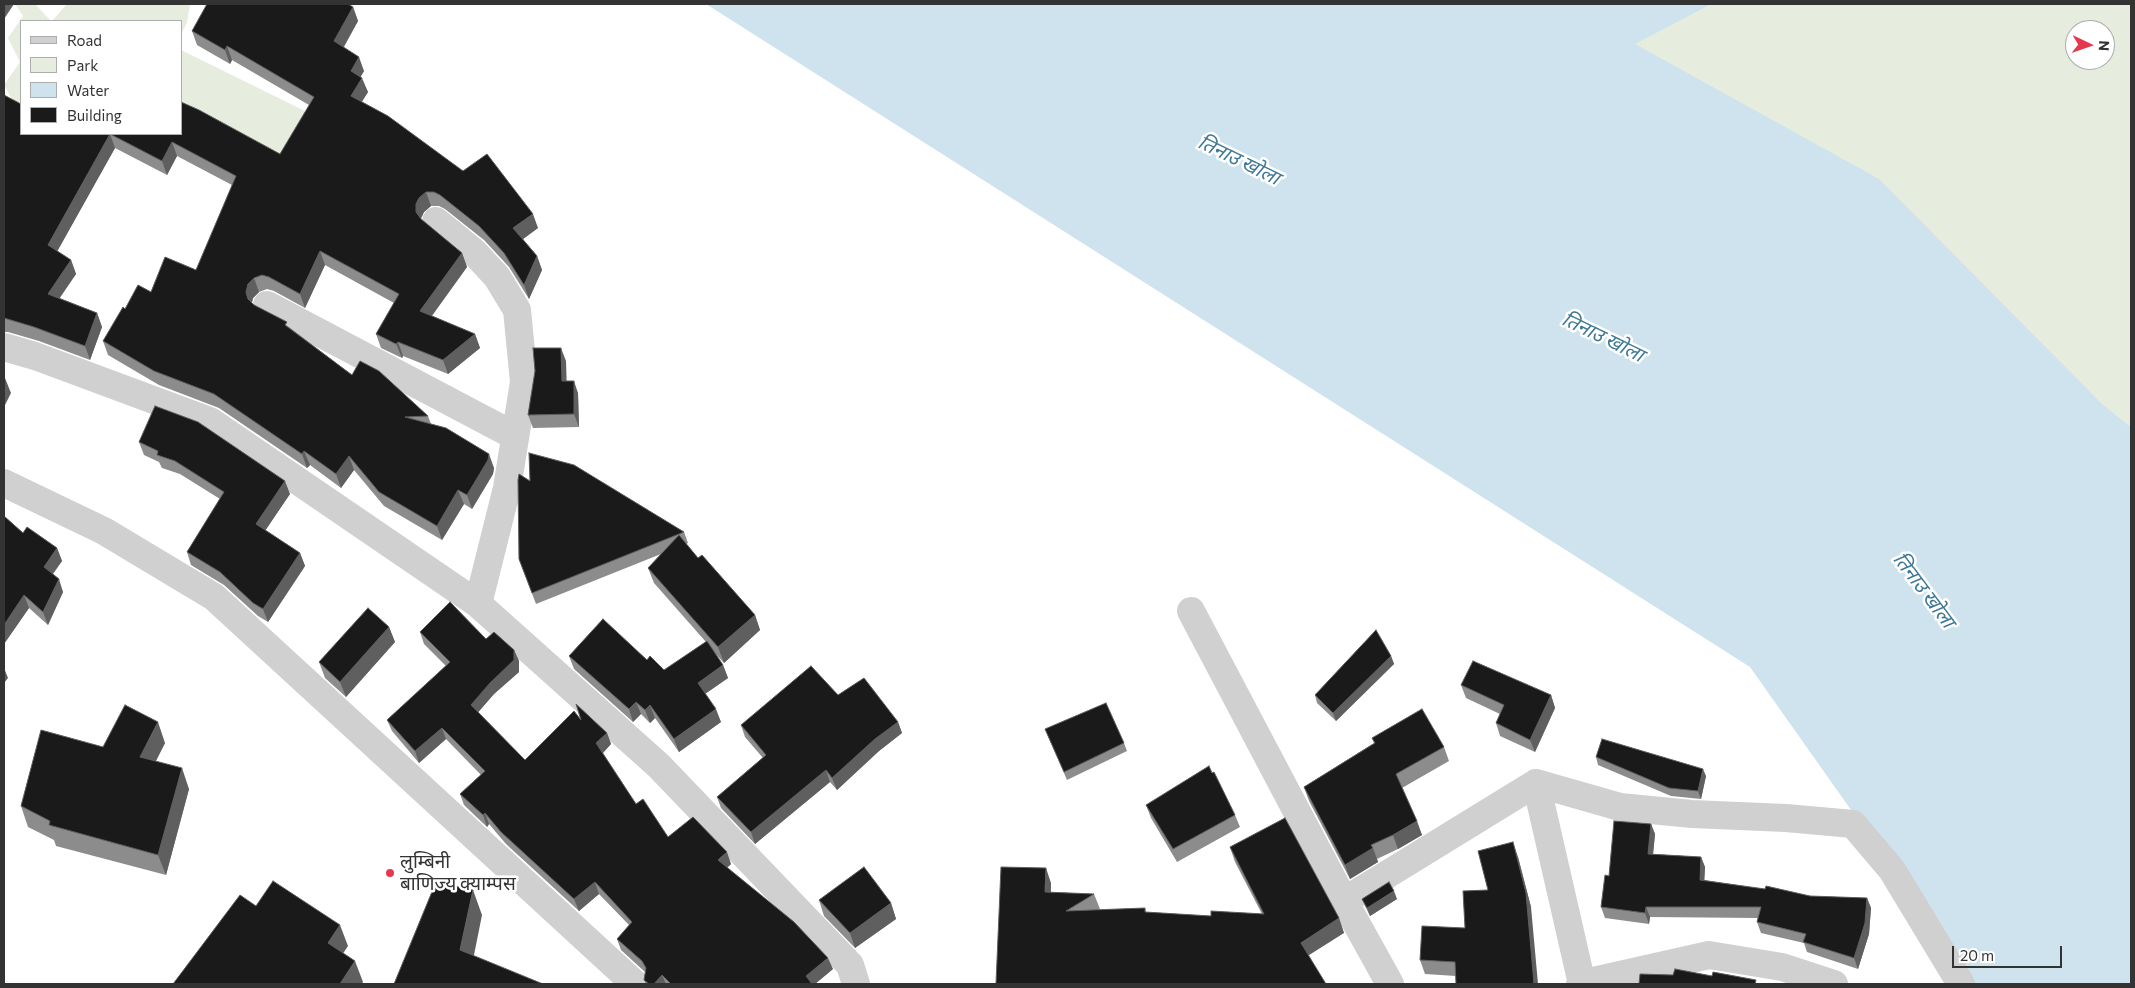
<!DOCTYPE html>
<html>
<head>
<meta charset="utf-8">
<style>
	body { margin:0 }
	#map { position:relative; width:2135px; height:988px; overflow:hidden; background:#fff; font-family:Commissioner,sans-serif }
	canvas { display:block }
	.frame { position:absolute; inset:0; border:5px solid #333; pointer-events:none }
	.legend { position:absolute; left:20px; top:20px; width:162px; height:115px; box-sizing:border-box; background:#fff; border:1px solid #adadad; margin:0; padding:6px 9px; list-style:none; font-size:15px; color:#333 }
	.legend li { display:flex; align-items:center; gap:10px; height:25px }
	.legend b { width:25px; border:1px solid #adadad }
	.north { position:absolute; left:2065px; top:20px; width:50px; height:50px; box-sizing:border-box; background:#fff; border:1px solid #adadad; border-radius:50%; rotate:93deg; font-size:14px; font-weight:700; line-height:20px; text-align:center; color:#333 }
	.north::after { content:''; display:block; margin:auto; width:18px; height:22px; background:#e6384d; clip-path:polygon(50% 0,100% 100%,50% 72%,0 100%) }
	.scale { position:absolute; left:1952px; top:946px; width:110px; height:22px; box-sizing:border-box; border:2px solid #333; border-top:0; padding-left:6px; font-size:15px; line-height:18px; white-space:nowrap; color:#333; -webkit-text-stroke:4px #fff; paint-order:stroke }
</style>
</head>
<body>
<div id="map">
<canvas width="2135" height="988"></canvas>
<div class="frame"></div>
<ul class="legend">
<li><b style="height:6px;background:#d0d0d0"></b>Road</li>
<li><b style="height:14px;background:#e6ecde"></b>Park</li>
<li><b style="height:14px;background:#cee3ee"></b>Water</li>
<li><b style="height:14px;background:#1a1a1a"></b>Building</li>
</ul>
<div class="north">N</div>
<div class="scale">20 m</div>
</div>
<script>
const c = document.querySelector('canvas').getContext('2d');
c.lineJoin = 'round';
function fill(path, color) { c.fillStyle = color; c.fill(path, 'evenodd'); }
const shape = rows => new Path2D(rows.map(r => 'M' + r).join(''));
function trace(path, color, width, dash) { c.strokeStyle = color; c.lineWidth = width; c.lineCap = dash ? 'butt' : 'round'; c.setLineDash(dash || []); c.stroke(path); }
function drawText(font, color, halo, rows, align = 'center') {
  c.font = font + ' Commissioner,"Noto Sans Devanagari",sans-serif'; c.lineWidth = 5; c.setLineDash([]); c.textBaseline = 'middle'; c.strokeStyle = halo; c.fillStyle = color; for (const [text, x, y, turn = 0] of rows) {
    c.save(); c.translate(x, y); c.rotate((+turn || 0) * Math.PI / 180); c.textAlign = isNaN(turn) ? turn : align; if (halo) c.strokeText(text, 0, 0); c.fillText(text, 0, 0); c.restore();
  }
}
const green = shape([
	[15,4,35,4,51,21,21,21,21,100,15,105,4,85,20,62,8,38,23,16],
	[67,4,112,5,190,4,187,23,181,34,181,21,52,21],
	[1712,4,2131,4,2131,427,1634,44],
	[2075,30,2105,30,2105,60,2075,60],
	[181,50,307,112,308,172,181,106]
]);
const water = shape([
	[706,4,1712,4,1635,44,1879,179,2102,404,2131,427,2131,984,1974,984,1750,667]
]);
const street = shape([
	[436,221,474,252,497,277,517,310,524,382,507,488,478,604],
	[267,305,515,436],
	[4,347,35,356,210,421,478,604,659,766,850,965,856,984],
	[4,483,104,531,214,597,635,984],
	[1191,611,1344,901,1390,984],
	[1536,783,1582,984],
	[1344,901,1536,783,1620,807,1692,814,1786,818,1853,824,1892,870,1961,984],
	[1580,984,1709,955,1782,967,1834,984]
]);
const wall = shape([
	[353,7,358,21,344,47,364,71,360,77,368,92,362,102,538,228,523,239,537,256,542,270,529,299,509,267,484,240,445,209,439,206,431,206,424,212,421,219,462,253,467,267,432,316,475,334,480,348,448,374,403,356,402,358,381,348,376,334,394,303,325,265,305,308,274,291,267,289,259,292,253,298,252,303,289,327,352,375,428,416,431,424,494,468,493,474,472,509,464,504,442,540,384,506,354,470,341,488,310,465,307,468,219,408,159,385,108,355,103,341,125,309,151,292,196,270,232,185,177,156,167,175,115,148,57,251,71,260,76,274,59,298,97,313,102,327,90,360,39,341,8,332,4,332,4,95,21,134,181,134,280,154,309,105,232,60,230,64,197,45,192,31],
	[566,361,566,381,578,393,579,427,533,428,528,415,535,371],
	[139,442,290,494,265,530,300,553,305,566,268,622,258,616,224,585,191,565,187,552,220,499,180,474,162,468,159,462,144,455],
	[530,481,684,532,688,543,686,544,698,558,755,615,760,630,724,663,714,652,723,665,728,678,705,694,721,722,679,752,655,718,650,723,641,714,633,722,574,669,569,656,647,660,664,670,706,642,654,583,648,568,661,554,536,604,519,559],
	[4,516,23,533,57,548,62,561,53,574,63,592,48,625,29,608,4,644],
	[389,627,395,642,346,697,325,678,319,662],
	[420,632,486,639,514,650,519,661,519,672,494,694,478,712,525,760,581,719,607,733,611,744,603,753,636,804,668,837,731,864,727,868,833,969,815,984,646,984,644,980,645,972,621,950,617,939,629,925,599,894,579,911,506,844,489,824,487,827,464,805,460,794,481,775,446,739,419,763,392,731,387,720,446,666,424,644],
	[1391,656,1394,664,1336,721,1317,703,1315,695],
	[1461,685,1551,695,1555,708,1535,752,1500,736,1496,723,1500,714,1466,698],
	[838,695,898,722,902,733,879,751,837,790,830,782,755,844,721,808,717,797,763,758,745,737,741,725],
	[1045,729,1124,743,1127,751,1067,780],
	[1372,738,1444,747,1449,761,1402,788,1422,835,1398,849,1377,859,1378,862,1350,879,1309,801,1304,787,1374,743],
	[165,743,156,761,189,789,166,875,56,846,54,840,28,827,21,806,103,747],
	[1596,757,1706,776,1701,799,1671,796,1598,765],
	[1146,805,1235,815,1240,827,1177,862,1151,818],
	[1651,824,1655,834,1653,854,1701,857,1705,867,1704,880,1810,896,1867,898,1871,908,1869,934,1858,969,1807,952,1804,943,1761,933,1757,922,1758,918,1650,917,1649,924,1605,918,1601,907,1609,876],
	[1230,847,1339,918,1344,933,996,983,1051,883,1051,892,1094,894,1100,909,1097,910,1145,908,1146,912,1211,916,1262,914,1235,862],
	[1518,857,1531,907,1456,976,1425,974,1420,960,1465,928,1488,890],
	[1362,899,1397,899,1370,916,1365,906],
	[819,900,891,903,896,919,855,948,824,916]
]);
const shadedWall = shape([
	[4,4,14,4,4,19],
	[353,7,358,21,339,55,334,41],
	[227,46,232,60,230,64,225,50],
	[359,57,364,71,356,85,351,71],
	[362,78,368,92,356,110,351,96],
	[110,134,115,148,53,259,48,245],
	[172,142,177,156,167,175,162,161],
	[426,192,431,206,424,212,421,218,421,226,416,212,416,204,419,198],
	[533,214,538,228,519,242,513,228],
	[320,251,325,265,305,308,300,294],
	[462,253,467,267,425,325,420,311],
	[537,256,542,270,529,299,524,285],
	[71,260,76,274,53,308,48,294],
	[254,278,259,292,253,298,251,306,246,292,248,284],
	[97,313,102,327,90,360,85,346],
	[475,334,480,348,448,374,443,360],
	[398,342,403,356,402,358,396,344],
	[561,348,566,361,567,394,562,381],
	[5,378,11,393,4,407,4,382],
	[574,381,578,393,579,427,574,414],
	[304,451,310,465,307,468,302,454],
	[489,454,494,468,493,474,472,509,467,495],
	[349,456,354,470,341,488,336,474],
	[285,481,290,494,261,537,256,524],
	[458,490,464,504,442,540,437,526],
	[57,548,62,561,49,579,44,567],
	[300,553,305,566,268,622,263,609],
	[59,579,63,592,48,625,43,612],
	[24,595,29,608,4,644,4,625],
	[755,615,760,630,724,663,718,647],
	[389,627,395,642,346,697,340,682],
	[514,650,519,661,519,672,494,694,475,716,471,705],
	[1391,656,1394,664,1336,721,1333,713],
	[723,665,728,678,702,696,698,683],
	[4,668,8,678,4,683],
	[1551,695,1555,708,1535,752,1530,740],
	[636,702,641,714,633,722,629,709],
	[650,705,655,718,650,723,645,710],
	[716,709,721,722,679,752,674,739],
	[158,722,165,743,147,778,140,757],
	[898,722,902,733,879,751,837,790,832,778,875,739],
	[442,728,446,739,419,763,415,751],
	[607,733,611,744,601,755,596,743],
	[182,768,189,789,166,875,158,855],
	[1703,769,1706,776,1701,799,1698,791],
	[826,770,830,782,755,844,751,832],
	[485,813,489,824,487,827,483,815],
	[1417,821,1422,835,1398,849,1393,835],
	[1651,824,1655,834,1652,865,1648,854],
	[1513,842,1518,857,1531,907,1538,984,1534,984],
	[1373,848,1378,862,1350,879,1345,865],
	[727,852,731,864,722,872,718,860],
	[1701,857,1705,867,1704,890,1700,880],
	[1046,868,1051,883,1050,907,1045,892],
	[595,882,599,894,579,911,574,899],
	[473,890,482,915,470,975,460,950],
	[1394,891,1397,899,1370,916,1367,908],
	[1867,898,1871,908,1869,934,1858,969,1854,958],
	[891,903,896,919,855,948,850,933],
	[1646,907,1650,917,1649,924,1645,913],
	[1339,918,1344,933,1306,957,1301,943],
	[340,925,348,946,336,964,328,943],
	[828,958,833,969,815,984,809,984,806,976],
	[355,961,363,982,362,984,340,984],
	[662,975,666,984,654,984]
]);
const building = shape([
	[207,4,348,4,353,7,334,41,359,57,351,71,362,78,351,96,388,116,463,171,487,154,533,214,513,228,537,256,524,285,504,253,479,226,440,195,434,192,426,192,419,198,416,204,416,212,421,219,462,253,420,311,475,334,443,360,398,342,396,344,376,334,399,294,320,251,300,294,269,277,262,275,254,278,248,284,246,292,248,299,254,305,287,322,285,325,352,375,360,361,379,371,428,416,405,417,446,428,489,454,488,460,467,495,458,490,437,526,379,492,349,456,336,474,304,451,302,454,214,394,154,371,103,341,123,307,125,309,138,285,151,292,165,257,196,270,236,176,172,142,162,161,110,134,181,134,181,102,199,110,280,154,314,97,227,46,225,50,192,31,207,4],
	[4,95,21,104,21,134,110,134,48,245,71,260,48,294,97,313,85,346,34,327,4,318,4,95],
	[533,348,561,348,562,381,574,381,574,414,528,415,535,371,533,348],
	[155,406,198,422,285,481,256,524,300,553,263,609,253,603,220,572,187,552,224,492,175,461,157,455,158,451,139,442,155,406],
	[529,453,574,465,684,532,532,593,519,559,518,480,519,474,530,481,529,453],
	[4,516,23,533,27,527,57,548,44,567,59,579,43,612,24,595,4,625,4,516],
	[679,535,698,558,702,555,755,615,718,647,648,568,679,535],
	[450,602,486,639,494,632,514,650,514,660,490,683,471,705,525,760,574,711,581,720,576,704,607,733,596,743,636,804,643,799,668,837,693,817,727,852,718,860,794,922,828,958,806,976,812,984,671,984,662,975,654,984,649,984,644,980,646,968,642,961,617,939,632,922,595,882,574,899,501,832,485,813,483,815,460,794,485,771,442,728,415,751,387,720,450,662,420,632,450,602],
	[368,608,389,627,340,682,319,662,368,608],
	[603,619,647,660,650,656,664,670,707,641,723,665,698,683,716,709,674,739,650,705,645,710,636,702,629,709,569,656,603,619],
	[1376,630,1391,656,1333,713,1315,695,1376,630],
	[1473,661,1551,695,1530,740,1496,723,1504,705,1461,685,1473,661],
	[811,666,838,695,864,678,898,722,875,739,832,778,826,770,751,832,717,797,766,755,741,725,811,666],
	[1106,703,1124,743,1064,772,1045,729,1106,703],
	[125,705,158,722,140,757,182,768,158,855,49,825,50,821,21,806,41,730,103,747,125,705],
	[1422,709,1444,747,1396,774,1417,821,1393,835,1371,845,1373,848,1345,865,1304,787,1375,743,1372,738,1422,709],
	[1602,739,1703,769,1698,791,1669,788,1596,757,1602,739],
	[1209,766,1212,773,1214,772,1235,815,1173,849,1146,805,1209,766],
	[1285,818,1339,918,1301,943,1326,984,995,984,996,983,1001,867,1046,868,1045,892,1094,894,1066,911,1145,908,1145,912,1211,916,1211,911,1264,914,1230,847,1285,818],
	[1614,821,1651,824,1648,854,1701,857,1700,880,1765,889,1766,886,1810,896,1867,898,1865,923,1854,958,1803,942,1806,934,1757,922,1761,907,1646,907,1645,913,1601,907,1605,875,1609,876,1614,821],
	[1513,842,1526,893,1534,984,1456,984,1455,962,1420,960,1422,926,1465,928,1463,891,1488,890,1478,851,1513,842],
	[864,867,891,903,850,933,819,900,864,867],
	[273,881,340,925,328,943,355,961,340,984,173,984,240,895,256,906,273,881],
	[436,882,473,890,460,950,543,984,394,984,436,882],
	[1389,882,1394,891,1367,908,1362,899,1389,882],
	[1675,969,1712,976,1713,972,1756,980,1755,984,1639,984,1640,974,1673,975,1675,969]
]);
const markers = [
	[390,873,5,"#e6384d"]
];
const poiNames = [
	["लुम्बिनी",400,862],
	["बाणिज्य क्याम्पस",400,884]
];
const waterNames = [
	["तिनाउ खोला",1239,160,26],
	["तिनाउ खोला",1603,337,26],
	["तिनाउ खोला",1924,590,53]
];
fill(green, '#e6ecde');
fill(water, '#cee3ee');
trace(street, '#d0d0d0', 28);
fill(wall, '#8c8c8c');
fill(shadedWall, '#5f5f5f');
fill(building, '#1a1a1a');
trace(building, '#5f5f5f', 1);
for (const [x, y, r, color] of markers) { const dot = new Path2D(); dot.arc(x, y, r, 0, 2 * Math.PI); c.fillStyle = color; c.fill(dot); trace(dot, '#fff', 2); }
drawText('19px', '#333', '#fff', poiNames, 'left');
drawText('italic 20px', '#3f7896', '#fff', waterNames);
</script>
</body>
</html>
